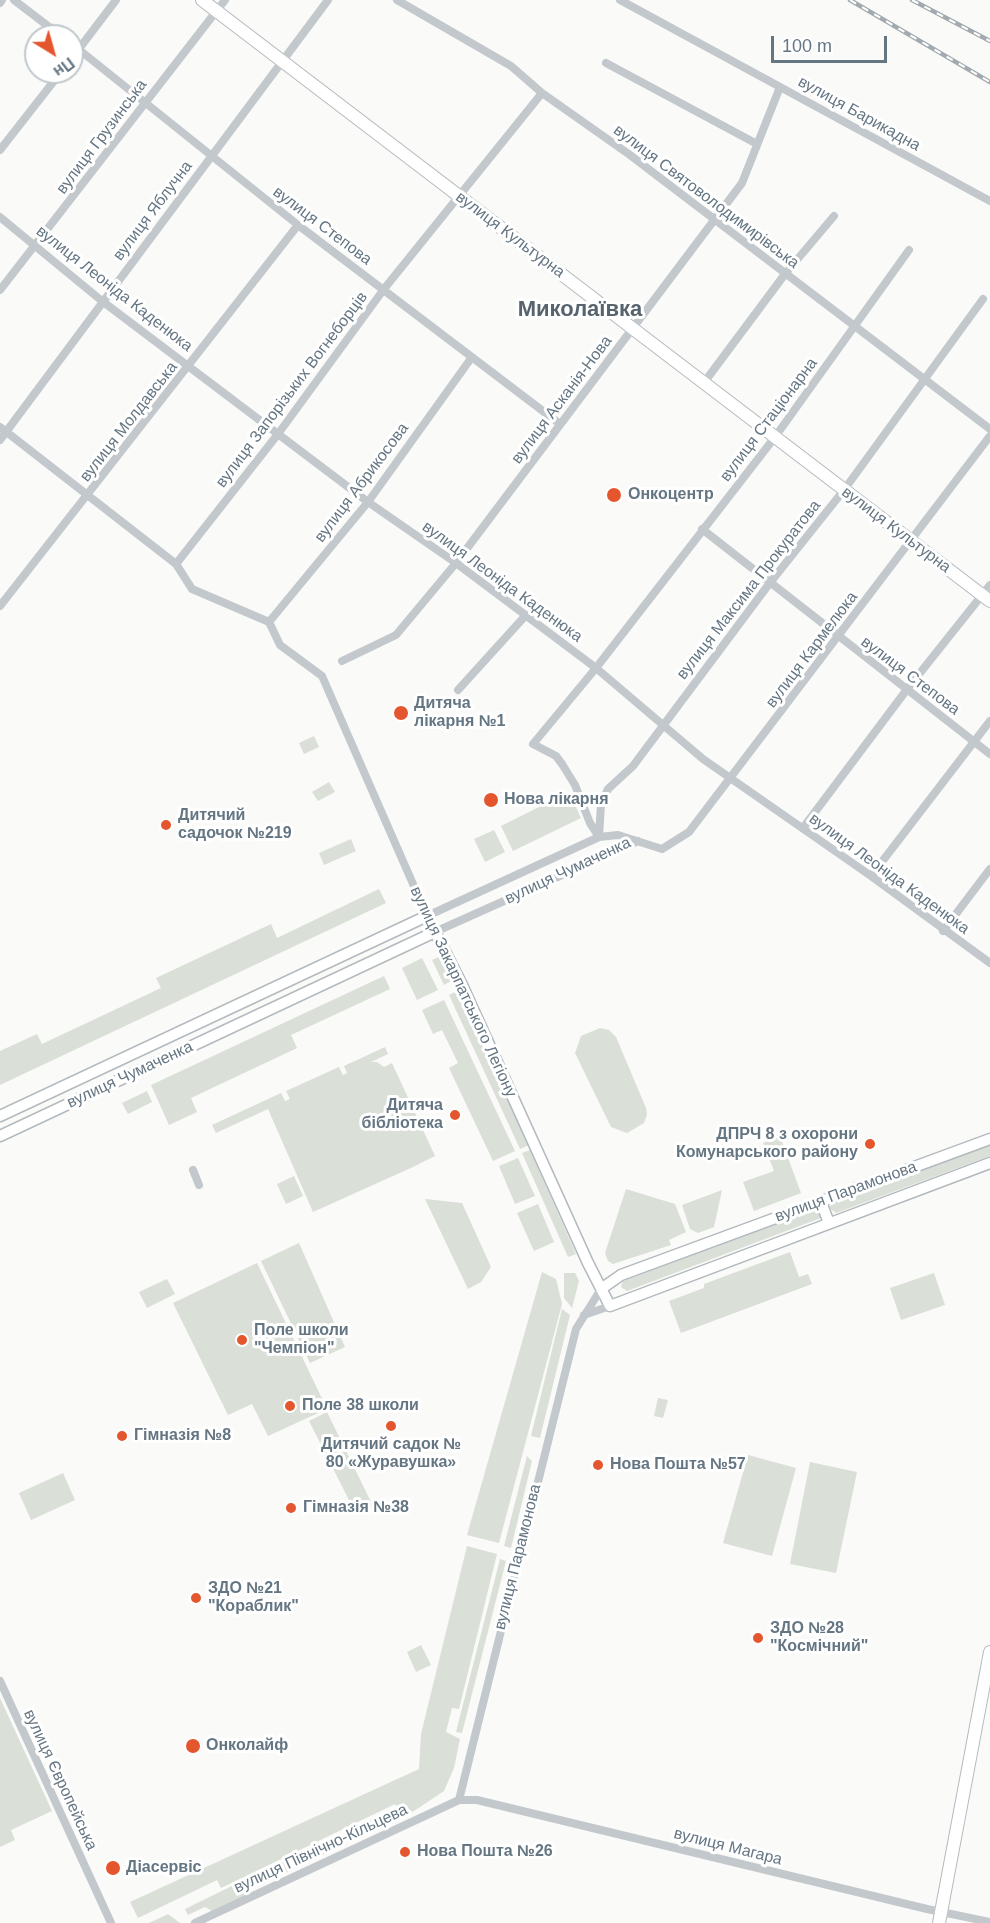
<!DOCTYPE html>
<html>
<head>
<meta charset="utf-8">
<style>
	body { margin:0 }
	#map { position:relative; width:990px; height:1923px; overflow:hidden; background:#fafaf8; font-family:Helvetica,sans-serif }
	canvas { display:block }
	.north { position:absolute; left:24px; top:24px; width:60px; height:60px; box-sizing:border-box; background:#fff; border:2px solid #c1c8cd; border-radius:50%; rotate:143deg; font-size:16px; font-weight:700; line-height:24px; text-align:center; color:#657683 }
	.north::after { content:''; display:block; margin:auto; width:21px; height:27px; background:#e4572e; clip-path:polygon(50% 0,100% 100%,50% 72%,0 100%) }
	.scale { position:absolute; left:771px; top:36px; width:116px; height:27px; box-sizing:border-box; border:3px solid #657683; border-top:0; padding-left:8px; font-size:18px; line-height:21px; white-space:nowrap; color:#657683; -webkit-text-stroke:4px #fff; paint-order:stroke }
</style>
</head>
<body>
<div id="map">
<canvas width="990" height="1923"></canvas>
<div class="north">Пн</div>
<div class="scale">100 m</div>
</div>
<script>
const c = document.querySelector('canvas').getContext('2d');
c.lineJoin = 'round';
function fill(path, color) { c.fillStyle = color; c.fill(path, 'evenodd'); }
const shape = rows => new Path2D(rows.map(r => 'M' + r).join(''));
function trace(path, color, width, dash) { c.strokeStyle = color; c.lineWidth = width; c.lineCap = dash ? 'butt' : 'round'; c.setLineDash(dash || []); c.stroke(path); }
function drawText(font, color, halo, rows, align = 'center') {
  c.font = font + ' Helvetica,sans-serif'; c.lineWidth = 6; c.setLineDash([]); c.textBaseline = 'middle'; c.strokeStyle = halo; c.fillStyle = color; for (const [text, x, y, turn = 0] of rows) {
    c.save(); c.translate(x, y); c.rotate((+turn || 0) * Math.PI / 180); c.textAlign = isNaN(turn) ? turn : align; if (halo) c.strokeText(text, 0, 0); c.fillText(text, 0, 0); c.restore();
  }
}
const green = shape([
	[314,736,319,747,304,754,299,743],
	[329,782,335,792,318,801,312,792],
	[569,792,581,818,513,851,501,826],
	[494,830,505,852,485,862,474,839],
	[351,839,356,851,324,865,319,853],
	[379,889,386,903,0,1085,0,1051,37,1034,42,1044,161,988,156,978,271,924,277,938],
	[439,957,451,981,444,985,432,960],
	[422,958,438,990,417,1000,402,968],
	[384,976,390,989,291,1035,297,1048,191,1098,197,1112,169,1125,151,1085],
	[457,991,529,1145,520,1149,449,995],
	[444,1000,515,1151,493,1161,449,1068,458,1063,442,1030,433,1034,422,1010],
	[600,1028,609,1030,616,1037,646,1108,647,1114,644,1123,627,1133,611,1127,575,1053,581,1036],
	[385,1047,388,1054,371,1062,377,1062,384,1067,392,1063,435,1156,413,1167,313,1212,268,1109,216,1133,212,1125,281,1093,285,1101,290,1099,286,1091,339,1067,343,1075,347,1073,344,1066],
	[147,1091,152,1102,128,1114,122,1103],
	[780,1136,801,1193,754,1211,743,1182,774,1171,763,1143],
	[990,1143,990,1156,836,1213,829,1208,833,1201],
	[530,1150,576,1254,568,1257,522,1153],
	[518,1158,535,1196,515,1204,499,1166],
	[294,1176,303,1196,286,1204,277,1184],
	[626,1189,675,1204,686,1232,669,1240,671,1245,613,1264,608,1261,605,1253],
	[722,1190,714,1227,698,1233,690,1229,682,1205],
	[425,1199,462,1203,491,1267,481,1282,468,1289],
	[538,1204,554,1242,534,1251,517,1213],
	[818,1208,821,1218,627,1291,621,1287,623,1281],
	[299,1243,345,1347,310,1363,261,1261],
	[790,1252,799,1277,808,1274,812,1284,681,1333,669,1301,704,1288,704,1284],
	[257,1263,327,1409,268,1436,252,1404,228,1415,173,1303],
	[542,1272,556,1279,562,1304,499,1543,467,1535],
	[564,1273,575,1273,579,1281,572,1308,564,1298],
	[934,1273,945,1305,901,1320,890,1288],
	[167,1279,175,1294,147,1308,139,1292],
	[562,1309,570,1315,540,1438,531,1436],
	[658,1398,668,1400,663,1418,654,1416],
	[327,1412,374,1508,352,1506,309,1421],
	[748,1455,796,1468,772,1556,723,1543],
	[527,1456,532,1461,511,1548,504,1546],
	[810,1462,857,1472,836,1573,790,1564],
	[63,1473,75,1500,31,1520,19,1493],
	[467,1546,497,1554,459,1709,452,1708,446,1732,460,1739,454,1768,444,1791,414,1811,403,1815,395,1804,221,1888,217,1880,138,1918,130,1902,419,1769,421,1734],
	[500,1559,506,1561,462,1733,456,1732],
	[421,1645,431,1665,416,1672,407,1652],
	[0,1698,52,1811,11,1830,15,1840,0,1847],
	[374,1819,378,1827,353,1840,348,1831],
	[341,1834,345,1844,258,1886,253,1877],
	[242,1881,248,1894,212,1911,205,1907,188,1915,185,1909],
	[168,1914,180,1923,149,1923]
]);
const street = shape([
	[14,0,61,36],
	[397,0,511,66,542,93,630,155,990,429],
	[620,0,990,201],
	[0,3,2,0],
	[72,44,298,225,560,424],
	[72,58,116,0],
	[606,63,757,144],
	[0,150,61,72],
	[0,217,102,301,368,502,456,563,596,668,703,759,871,876,990,963],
	[0,290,225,0],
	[703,384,785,274,834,216],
	[0,427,176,564,192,589,269,622,280,645,322,676,427,916,599,837,618,835,662,849,689,832,990,436],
	[0,440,328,0],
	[702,529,990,754],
	[176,564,278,434,384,289,542,93],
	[0,606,298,225],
	[269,622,368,502,472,357],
	[342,661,396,635,456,563,742,183,780,87],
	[458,690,526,615],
	[803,828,908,688,990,585],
	[599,837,590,823,575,785,562,764,556,756,533,744,596,668,775,437,909,250],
	[599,837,601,804,608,789,633,766,769,584,844,490,983,299],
	[871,876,990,721],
	[437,931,638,841],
	[943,931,990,869],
	[193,1170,199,1185],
	[584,1315,610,1306],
	[0,1681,111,1923],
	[459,1800,576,1329,601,1289],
	[195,1923,459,1800,477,1800,927,1909,990,1922]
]);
const secondary = shape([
	[0,1116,427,916,462,985,588,1263,610,1306,990,1163],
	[0,1136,437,931],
	[821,1202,829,1223],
	[601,1289,621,1275,990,1139]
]);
const primary = shape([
	[202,0,990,601],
	[939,1923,990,1652]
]);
const rail = shape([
	[850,0,990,82],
	[912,0,990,41]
]);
const markers = [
	[614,495,8,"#e4572e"],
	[401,713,8,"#e4572e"],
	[491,800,8,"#e4572e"],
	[166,825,6,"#e4572e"],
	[455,1115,6,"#e4572e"],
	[870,1144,6,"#e4572e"],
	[242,1340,6,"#e4572e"],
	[290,1406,6,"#e4572e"],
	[391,1426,6,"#e4572e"],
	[122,1436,6,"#e4572e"],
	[598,1465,6,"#e4572e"],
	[291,1508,6,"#e4572e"],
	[196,1598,6,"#e4572e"],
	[758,1638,6,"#e4572e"],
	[193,1746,8,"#e4572e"],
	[405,1852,6,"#e4572e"],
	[113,1868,8,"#e4572e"]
];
const streetNames = [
	["вулиця Барикадна",859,114,29],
	["вулиця Грузинська",102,137,-53],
	["вулиця Святоволодимирівська",706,197,37],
	["вулиця Яблучна",153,211,-53],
	["вулиця Степова",322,226,37],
	["вулиця Культурна",510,235,37],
	["вулиця Леоніда Каденюка",114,289,38],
	["вулиця Запорізьких Вогнеборців",292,390,-53],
	["вулиця Асканія-Нова",562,400,-53],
	["вулиця Стаціонарна",769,420,-53],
	["вулиця Молдавська",129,422,-52],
	["вулиця Абрикосова",362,483,-53],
	["вулиця Культурна",896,530,37],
	["вулиця Леоніда Каденюка",502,582,36],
	["вулиця Максима Прокуратова",749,590,-52],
	["вулиця Кармелюка",812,650,-53],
	["вулиця Степова",910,676,37],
	["вулиця Чумаченка",568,871,-25],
	["вулиця Леоніда Каденюка",889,874,36],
	["вулиця Закарпатського Легіону",463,992,65],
	["вулиця Чумаченка",130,1075,-25],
	["вулиця Парамонова",846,1192,-20],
	["вулиця Парамонова",518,1557,-76],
	["вулиця Європейська",60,1780,65],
	["вулиця Магара",728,1847,14],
	["вулиця Північно-Кільцева",321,1849,-25]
];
const poiNames = [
	["Онкоцентр",628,495],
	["Дитяча",414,704],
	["лікарня №1",414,722],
	["Нова лікарня",504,800],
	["Дитячий",178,816],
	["садочок №219",178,834],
	["Дитяча",443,1106,"right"],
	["бібліотека",443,1124,"right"],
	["ДПРЧ 8 з охорони",858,1135,"right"],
	["Комунарського району",858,1153,"right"],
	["Поле школи",254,1331],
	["\"Чемпіон\"",254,1349],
	["Поле 38 школи",302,1406],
	["Гімназія №8",134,1436],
	["Дитячий садок №",391,1445,"center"],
	["80 «Журавушка»",391,1463,"center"],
	["Нова Пошта №57",610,1465],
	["Гімназія №38",303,1508],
	["ЗДО №21",208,1589],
	["\"Кораблик\"",208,1607],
	["ЗДО №28",770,1629],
	["\"Космічний\"",770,1647],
	["Онколайф",206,1746],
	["Нова Пошта №26",417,1852],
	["Діасервіс",126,1868]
];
const districtNames = [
	["Миколаївка",580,310]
];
fill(green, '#dadfd7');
trace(secondary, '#b3babf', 13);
trace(primary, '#b5babe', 14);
trace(street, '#c3c8cc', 8);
trace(secondary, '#fff', 10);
trace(primary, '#fff', 12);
trace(rail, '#a2aab0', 4.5);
trace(rail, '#fff', 2, [7]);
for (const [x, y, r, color] of markers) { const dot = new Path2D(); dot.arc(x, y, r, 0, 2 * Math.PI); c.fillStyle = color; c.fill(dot); trace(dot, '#fff', 2); }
drawText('16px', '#657683', '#fff', streetNames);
drawText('bold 16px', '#657683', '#fff', poiNames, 'left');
drawText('bold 22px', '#57646e', '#fff', districtNames);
</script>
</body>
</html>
